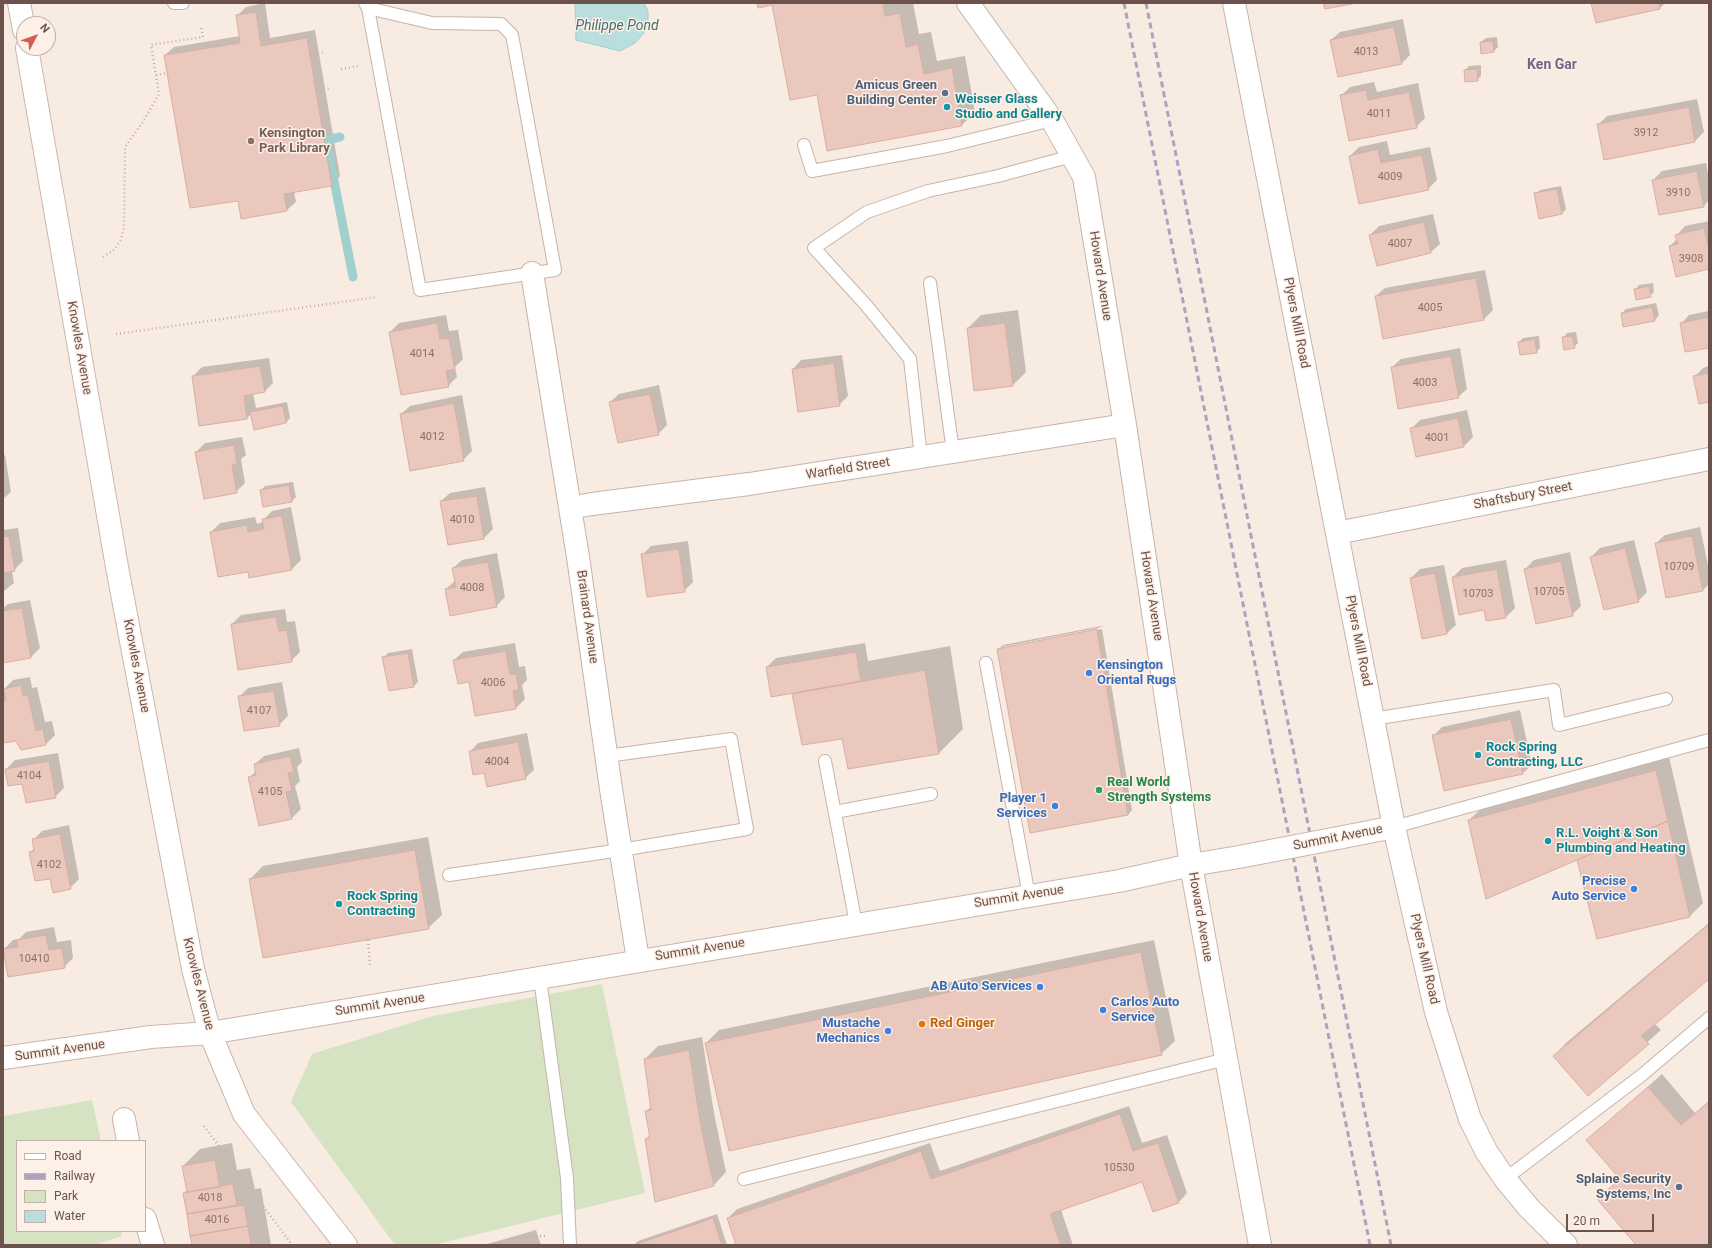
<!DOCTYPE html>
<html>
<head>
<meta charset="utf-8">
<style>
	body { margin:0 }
	#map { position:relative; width:1712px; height:1248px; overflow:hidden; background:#f8ece2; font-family:Roboto,sans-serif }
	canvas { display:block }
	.frame { position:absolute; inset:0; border:4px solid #6c524c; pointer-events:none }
	.legend { position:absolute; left:16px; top:1140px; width:130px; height:92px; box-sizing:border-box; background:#fcf0e7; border:1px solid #c2b1a9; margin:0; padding:5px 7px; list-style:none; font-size:12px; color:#6c524c }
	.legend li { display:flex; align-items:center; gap:8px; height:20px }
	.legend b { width:20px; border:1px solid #c2b1a9 }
	.north { position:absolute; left:16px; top:16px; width:40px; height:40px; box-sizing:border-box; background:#fcf0e7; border:1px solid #c2b1a9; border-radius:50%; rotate:49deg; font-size:11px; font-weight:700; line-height:16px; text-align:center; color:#6c524c }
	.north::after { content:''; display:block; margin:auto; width:14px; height:18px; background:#d25e57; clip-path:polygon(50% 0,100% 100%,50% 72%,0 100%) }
	.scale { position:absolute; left:1566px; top:1214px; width:88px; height:18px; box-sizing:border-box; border:2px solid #6c524c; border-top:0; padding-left:5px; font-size:12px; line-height:14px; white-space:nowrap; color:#6c524c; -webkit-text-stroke:3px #fcf0e7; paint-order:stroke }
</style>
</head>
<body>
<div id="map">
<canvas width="1712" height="1248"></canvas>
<div class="frame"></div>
<ul class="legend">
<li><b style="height:5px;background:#fff"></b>Road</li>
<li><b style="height:5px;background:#aea3bf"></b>Railway</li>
<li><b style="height:11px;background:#d5e3c3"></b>Park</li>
<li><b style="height:11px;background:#badede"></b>Water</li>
</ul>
<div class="north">N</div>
<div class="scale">20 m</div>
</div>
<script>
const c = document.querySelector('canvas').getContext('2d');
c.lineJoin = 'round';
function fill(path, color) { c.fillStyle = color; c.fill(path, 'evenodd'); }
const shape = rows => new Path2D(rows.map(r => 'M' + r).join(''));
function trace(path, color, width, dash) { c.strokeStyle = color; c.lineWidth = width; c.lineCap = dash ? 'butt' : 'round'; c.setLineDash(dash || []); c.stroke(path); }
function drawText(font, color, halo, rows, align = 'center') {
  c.font = font + ' Roboto,sans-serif'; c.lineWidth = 3; c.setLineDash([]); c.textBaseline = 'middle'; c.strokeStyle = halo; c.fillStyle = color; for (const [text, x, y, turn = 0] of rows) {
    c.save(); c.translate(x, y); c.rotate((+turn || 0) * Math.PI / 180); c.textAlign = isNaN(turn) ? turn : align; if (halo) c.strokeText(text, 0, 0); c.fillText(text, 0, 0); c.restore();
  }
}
const green = shape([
	[602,984,645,1193,434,1245,395,1245,291,1102,312,1054,433,1016],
	[92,1100,101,1141,17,1141,17,1231,121,1231,122,1236,96,1245,3,1245,3,1116]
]);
const water = shape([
	[575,3,644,3,648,11,648,28,635,43,620,51,576,40,575,3]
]);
const shadow = shape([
	[265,3,270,38,315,30,340,176,332,185,294,191,296,202,287,210,239,199,165,55,174,47,240,36,237,16,246,7],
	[758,3,913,3,919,34,931,32,937,61,965,56,975,112,962,125,818,94,773,4],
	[1592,3,1665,3,1660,8,1596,22],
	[1403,19,1410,55,1401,64,1331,40,1340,32],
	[1497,37,1498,47,1494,51,1481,42,1486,38],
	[1481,65,1481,76,1477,80,1465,70,1469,66],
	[1374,82,1377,92,1418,83,1425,118,1416,127,1342,95,1350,87],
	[1697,99,1704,132,1695,141,1598,125,1607,116],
	[1387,141,1390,155,1430,147,1437,180,1428,189,1350,156,1359,147],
	[1706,163,1709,179,1709,200,1704,206,1653,180,1662,171],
	[1561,186,1566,209,1562,214,1540,218,1536,194,1540,190],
	[1433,214,1440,244,1431,252,1377,265,1370,235,1379,226],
	[1709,221,1709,268,1670,246,1677,239,1677,235,1685,226],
	[1485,270,1493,310,1484,319,1384,338,1376,296,1385,288],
	[1653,283,1654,292,1650,296,1635,290,1639,285],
	[1656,303,1659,315,1655,320,1624,326,1622,313,1626,309],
	[1018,310,1026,372,1013,385,968,328,981,315],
	[1709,311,1709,347,1681,324,1689,315],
	[446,315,449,331,458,330,463,359,455,367,457,377,448,386,390,332,399,323],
	[1576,332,1578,343,1574,347,1563,338,1567,333],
	[1539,336,1540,348,1536,352,1519,342,1523,338],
	[1460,348,1467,389,1458,397,1392,367,1401,359],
	[842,355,848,396,839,405,793,369,801,360],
	[269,358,273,383,264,392,253,393,256,408,287,402,290,418,286,423,251,414,247,418,200,425,193,376,202,367],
	[1709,366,1709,401,1694,377,1703,368],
	[659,385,667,425,658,434,610,402,619,394],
	[462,395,472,451,463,460,401,414,410,406],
	[1467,410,1473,437,1464,446,1416,456,1411,429,1420,420],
	[242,437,246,455,241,459,245,483,236,492,196,452,205,443],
	[5,455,11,492,3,499,3,456],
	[293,482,296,497,292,501,261,490,265,486],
	[485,487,493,529,484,538,441,501,450,493],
	[291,507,301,560,292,569,250,577,249,571,211,532,220,523,255,517,257,524,263,522,263,520,272,511],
	[1700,527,1709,570,1709,584,1703,590,1656,543,1665,535],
	[18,528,23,561,14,570,12,571,14,583,3,592,3,530],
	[1634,540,1647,592,1638,601,1591,557,1600,548],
	[688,541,693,582,684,591,642,555,651,546],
	[1570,552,1581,606,1572,615,1525,569,1534,560],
	[497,553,505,597,496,606,446,589,456,580,453,568,462,560],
	[1506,560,1515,608,1506,617,1453,577,1462,568],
	[1444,565,1456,625,1447,633,1423,638,1411,578,1420,569],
	[30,600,40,648,31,657,3,662,3,608,8,604],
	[285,609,287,622,295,621,300,652,291,661,232,624,241,615],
	[1101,626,1102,627,1002,647,1002,649,1102,629,1132,810,1128,815,999,649,1003,645],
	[515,643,519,667,525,666,527,680,522,685,525,699,516,708,476,715,470,680,454,660,463,652],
	[865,643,868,661,950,646,963,729,939,753,843,737,793,694,796,692,767,667,776,658],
	[412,649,418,682,414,686,389,690,383,658,388,653],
	[30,677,32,688,37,687,45,722,52,721,55,735,46,744,21,749,17,740,3,742,3,694,5,693,4,689,13,680],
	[282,682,288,716,279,725,239,697,248,688],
	[1520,710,1532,765,1523,773,1433,736,1442,727],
	[527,733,534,770,525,778,470,752,478,743],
	[299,748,302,762,297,767,300,781,295,786,301,809,292,818,260,825,250,777,256,771,255,764,264,756],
	[58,753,64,788,55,797,23,783,6,769,15,760],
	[1669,757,1703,903,1690,916,1577,859,1469,820,1483,807],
	[69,825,79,879,70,888,50,877,30,852,35,848,33,840,42,831],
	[428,837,442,915,428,928,250,879,263,866],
	[1709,923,1709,977,1654,1023,1661,1030,1588,1095,1554,1056,1567,1042],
	[54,927,57,942,71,940,73,958,64,967,4,949,13,940,19,939,26,932],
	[1154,940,1175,1041,1161,1054,706,1043,719,1030],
	[702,1037,714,1113,726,1172,713,1186,646,1139,650,1135,646,1111,652,1106,645,1059,658,1046],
	[1662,1074,1695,1113,1709,1101,1709,1245,1637,1245,1598,1199,1620,1178,1588,1140],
	[1129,1106,1142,1143,1167,1135,1187,1193,1179,1202,1143,1181,1061,1210,1073,1245,737,1245,728,1218,737,1209,930,1143,940,1171],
	[232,1143,237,1170,250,1168,255,1189,261,1188,271,1245,193,1245,184,1193,187,1190,183,1166,200,1149],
	[717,1214,727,1245,634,1245,638,1241],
	[536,1230,541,1245,484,1245]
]);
const stream = shape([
	[340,137,326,140,353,277]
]);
const building = shape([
	[757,3,883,3,885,16,900,13,906,47,918,44,924,74,952,68,962,126,827,151,817,95,790,100,772,5,758,8,757,3],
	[1323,3,1357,3,1325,9,1323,3],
	[1591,3,1659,3,1660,9,1596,23,1591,3],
	[256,12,261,46,307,38,332,186,284,194,287,211,241,219,238,201,190,208,164,55,240,43,236,15,256,12],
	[1394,27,1402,64,1338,77,1330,40,1394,27],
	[1493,41,1494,52,1481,54,1480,42,1493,41],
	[1477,69,1478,81,1465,82,1464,70,1477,69],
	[1366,90,1368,100,1409,92,1417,128,1349,141,1340,95,1366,90],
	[1689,107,1695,142,1604,160,1597,124,1689,107],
	[1378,149,1381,163,1422,155,1429,190,1359,204,1349,156,1378,149],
	[1697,171,1704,207,1659,215,1652,180,1697,171],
	[1557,189,1562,214,1539,219,1534,193,1557,189],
	[1424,222,1431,253,1377,266,1369,235,1424,222],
	[1704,228,1709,249,1709,269,1676,277,1669,246,1678,244,1675,235,1704,228],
	[1476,278,1484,320,1383,339,1375,296,1476,278],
	[1649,286,1651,297,1636,300,1634,289,1649,286],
	[1652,307,1655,321,1623,327,1621,313,1652,307],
	[1709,317,1709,348,1685,352,1680,323,1709,317],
	[437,323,440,339,449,338,455,369,446,371,449,387,401,395,389,332,437,323],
	[1005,323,1013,386,974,391,967,328,1005,323],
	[1572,336,1575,348,1564,350,1562,337,1572,336],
	[1535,339,1537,353,1520,355,1518,342,1535,339],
	[1451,356,1459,398,1398,409,1391,367,1451,356],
	[834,363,840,406,798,412,792,369,834,363],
	[260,366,265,392,244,396,247,419,199,426,192,376,260,366],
	[1709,373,1709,402,1699,404,1693,376,1709,373],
	[650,394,659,435,618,443,609,402,650,394],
	[454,403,464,461,410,471,400,414,454,403],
	[283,406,286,423,254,430,250,412,283,406],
	[1458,418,1464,447,1416,457,1410,428,1458,418],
	[234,445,237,464,232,465,237,493,204,499,195,452,234,445],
	[289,485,292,502,263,507,260,490,289,485],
	[477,496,484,539,448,545,440,501,477,496],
	[282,516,292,570,249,578,248,572,218,577,210,532,247,525,248,532,264,529,262,519,282,516],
	[9,536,15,571,3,573,3,537,9,536],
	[1692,536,1703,591,1666,598,1655,543,1692,536],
	[1625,548,1639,602,1604,610,1590,557,1625,548],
	[679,549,685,592,647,597,641,554,679,549],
	[1561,561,1573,616,1536,624,1524,569,1561,561],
	[488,562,497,607,450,616,445,589,456,587,452,568,488,562],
	[1497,569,1506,618,1486,621,1484,610,1459,615,1452,577,1497,569],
	[1435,573,1447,634,1422,639,1410,578,1435,573],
	[22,608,31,658,3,663,3,611,22,608],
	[276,617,279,631,287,630,292,662,238,670,231,624,276,617],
	[1097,629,1128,815,1030,833,997,649,1097,629],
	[506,651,510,675,516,674,519,690,513,691,516,709,475,716,469,682,458,684,453,660,506,651],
	[856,652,861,681,771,697,766,667,856,652],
	[408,653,414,687,389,691,382,657,408,653],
	[925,670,939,754,848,769,842,739,802,745,792,694,925,670],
	[21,685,23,696,28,695,36,731,43,729,46,745,21,750,16,741,3,743,3,700,6,700,3,689,21,685],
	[274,691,280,726,244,731,238,696,274,691],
	[1511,719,1523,774,1444,791,1432,735,1511,719],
	[518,742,526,779,487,787,484,773,473,775,469,751,518,742],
	[290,756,294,772,288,773,292,791,286,792,292,819,259,826,248,777,256,775,254,764,290,756],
	[49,761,56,798,26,803,22,784,8,786,5,769,49,761],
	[1656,770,1668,821,1486,899,1468,820,1656,770],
	[1668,821,1690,917,1597,939,1577,860,1668,821],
	[60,834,71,889,53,893,50,879,35,881,29,852,34,851,32,839,60,834],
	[415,850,429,929,263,958,249,879,415,850],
	[1709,924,1709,979,1641,1036,1649,1044,1588,1096,1553,1056,1709,924],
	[46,935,49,950,62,948,65,968,8,977,3,949,18,947,17,940,46,935],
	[1141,952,1162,1055,729,1151,705,1043,1141,952],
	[689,1050,701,1127,714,1186,655,1202,645,1139,650,1138,645,1111,651,1110,644,1059,689,1050],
	[1648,1087,1681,1125,1709,1102,1709,1245,1636,1245,1597,1199,1620,1179,1586,1140,1648,1087],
	[1120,1114,1133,1151,1158,1143,1179,1203,1153,1212,1142,1182,1050,1214,1061,1245,736,1245,727,1218,921,1151,931,1179,1120,1114],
	[215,1160,220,1187,187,1192,182,1166,215,1160],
	[233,1184,237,1205,187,1214,183,1193,233,1184],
	[244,1205,248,1226,190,1236,187,1214,244,1205],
	[713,1218,722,1245,634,1245,713,1218],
	[248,1226,251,1245,192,1245,190,1236,248,1226]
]);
const path = shape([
	[310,55,325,52],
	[341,69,358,66],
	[156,75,167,73],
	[316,92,331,88],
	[103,257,114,250,121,240,124,227,125,147,143,122,159,94,151,45,203,37,201,26],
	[116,334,377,297],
	[368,940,370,965],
	[204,1126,292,1245],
	[489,1245,522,1237,548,1236]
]);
const lane = shape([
	[174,3,183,3],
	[365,3,368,8,420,290,555,270,512,35,501,24,432,23,368,8],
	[804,145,812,171,947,146,1052,120],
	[930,283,953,452],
	[921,457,910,359,866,305,814,248,867,212,928,191,998,176,1072,156],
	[986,663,1029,896],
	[1373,719,1554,690,1559,725,1666,699],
	[825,761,856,924],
	[835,812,931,794],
	[1394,827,1709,740],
	[449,875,621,850,747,829,731,739,607,756],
	[540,978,567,1178,570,1245],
	[744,1179,1226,1059],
	[1505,1179,1642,1075,1709,1018]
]);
const street = shape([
	[968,3,1052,120,1084,177,1125,425,1191,865],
	[1234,3,1394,827],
	[532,273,578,557,611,789,638,960],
	[570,508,592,504,749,484,1125,425],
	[1337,533,1709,459],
	[124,1119,128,1141],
	[145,1219,153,1245]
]);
const secondary = shape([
	[19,3,24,30],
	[27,48,117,567,193,969,210,1033,244,1114,346,1245],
	[1338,838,1394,827,1436,1012,1470,1119,1486,1151,1505,1179,1529,1208,1566,1245],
	[1191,865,1260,1245],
	[3,1058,151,1037,210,1033,1119,881,1191,865,1239,857]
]);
const rail = shape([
	[1124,3,1370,1245],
	[1146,3,1391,1245]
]);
const secondaryBridge = shape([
	[1239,857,1338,838]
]);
const markers = [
	[945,93,4,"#5c6f8a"],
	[947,107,4,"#0f9aa8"],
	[251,141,4,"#8d6e63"],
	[1089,673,4,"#3f7fe0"],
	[1478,755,4,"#0f9aa8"],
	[1099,790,4,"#2e9e5b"],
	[1055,806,4,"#3f7fe0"],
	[1548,841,4,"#0f9aa8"],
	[1634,889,4,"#3f7fe0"],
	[339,904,4,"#0f9aa8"],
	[1040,987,4,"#3f7fe0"],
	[1103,1010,4,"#3f7fe0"],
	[922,1024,4,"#e8710a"],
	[888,1031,4,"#3f7fe0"],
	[1679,1187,4,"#5c6f8a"]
];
const numberNames = [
	["4013",1366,52],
	["4011",1379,114],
	["3912",1646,133],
	["4009",1390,177],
	["3910",1678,193],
	["4007",1400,244],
	["3908",1691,259],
	["4005",1430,308],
	["4014",422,354],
	["4003",1425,383],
	["4012",432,437],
	["4001",1437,438],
	["4010",462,520],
	["10709",1679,567],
	["4008",472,588],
	["10705",1549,592],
	["10703",1478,594],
	["4006",493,683],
	["4107",259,711],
	["4004",497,762],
	["4104",29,776],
	["4105",270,792],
	["4102",49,865],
	["10410",34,959],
	["10530",1119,1168],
	["4018",210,1198],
	["4016",217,1220]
];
const serviceNames = [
	["Amicus Green",937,86],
	["Building Center",937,101],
	["Splaine Security",1671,1180],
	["Systems, Inc",1671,1195]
];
const cultureNames = [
	["Weisser Glass",955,100],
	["Studio and Gallery",955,115],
	["Rock Spring",1486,748],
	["Contracting, LLC",1486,763],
	["R.L. Voight & Son",1556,834],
	["Plumbing and Heating",1556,849],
	["Rock Spring",347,897],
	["Contracting",347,912]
];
const educationNames = [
	["Kensington",259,134],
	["Park Library",259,149]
];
const streetNames = [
	["Howard Avenue",1100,276,81],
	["Plyers Mill Road",1296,323,79],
	["Knowles Avenue",79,348,80],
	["Warfield Street",848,469,-9],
	["Shaftsbury Street",1523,496,-11],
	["Howard Avenue",1151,596,81],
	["Brainard Avenue",587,617,82],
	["Plyers Mill Road",1358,641,79],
	["Knowles Avenue",136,666,79],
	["Summit Avenue",1338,838,-11],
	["Summit Avenue",1019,897,-9],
	["Howard Avenue",1200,917,80],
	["Summit Avenue",700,950,-9],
	["Plyers Mill Road",1424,959,77],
	["Knowles Avenue",198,984,76],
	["Summit Avenue",380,1005,-9],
	["Summit Avenue",60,1051,-8]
];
const shopNames = [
	["Kensington",1097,666,"left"],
	["Oriental Rugs",1097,681,"left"],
	["Player 1",1047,799],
	["Services",1047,814],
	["Precise",1626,882],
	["Auto Service",1626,897],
	["AB Auto Services",1032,987],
	["Carlos Auto",1111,1003,"left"],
	["Service",1111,1018,"left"],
	["Mustache",880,1024],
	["Mechanics",880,1039]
];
const leisureNames = [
	["Real World",1107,783],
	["Strength Systems",1107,798]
];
const foodNames = [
	["Red Ginger",930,1024]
];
const waterNames = [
	["Philippe Pond",617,26]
];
const neighbourhoodNames = [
	["Ken Gar",1552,65]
];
fill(green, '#d5e3c3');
fill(water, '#badede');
trace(water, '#a1cfce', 1);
fill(shadow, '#0003');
trace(stream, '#a1cfce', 9);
fill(building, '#eac8bd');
trace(building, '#daada0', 1);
trace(lane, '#c7b3ab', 14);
trace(street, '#c7b3ab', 24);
trace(secondary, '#ccb4ab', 24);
trace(path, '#ceaba1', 2.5, [1, 3]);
trace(lane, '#fff', 12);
trace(street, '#fff', 22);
trace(secondary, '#fff', 22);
trace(rail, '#aea3bf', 3, [6, 4]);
trace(secondaryBridge, '#ccb4ab', 24, []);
trace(secondaryBridge, '#fff', 22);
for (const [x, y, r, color] of markers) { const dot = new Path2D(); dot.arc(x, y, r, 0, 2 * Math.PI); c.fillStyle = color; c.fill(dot); trace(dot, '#fcf0e7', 1.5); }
drawText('11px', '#8c7068', null, numberNames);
drawText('bold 13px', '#4e5e75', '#fcf0e7', serviceNames, 'right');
drawText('bold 13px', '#0d838f', '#fcf0e7', cultureNames, 'left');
drawText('bold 13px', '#785e54', '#fcf0e7', educationNames, 'left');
drawText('13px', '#6c524c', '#fcf0e7', streetNames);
drawText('bold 13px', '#366cbe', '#fcf0e7', shopNames, 'right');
drawText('bold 13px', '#27864d', '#fcf0e7', leisureNames, 'left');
drawText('bold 13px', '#c56008', '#fcf0e7', foodNames, 'left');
drawText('italic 14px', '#437070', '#fcf0e7', waterNames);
drawText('bold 14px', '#766589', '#fcf0e7', neighbourhoodNames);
</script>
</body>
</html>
